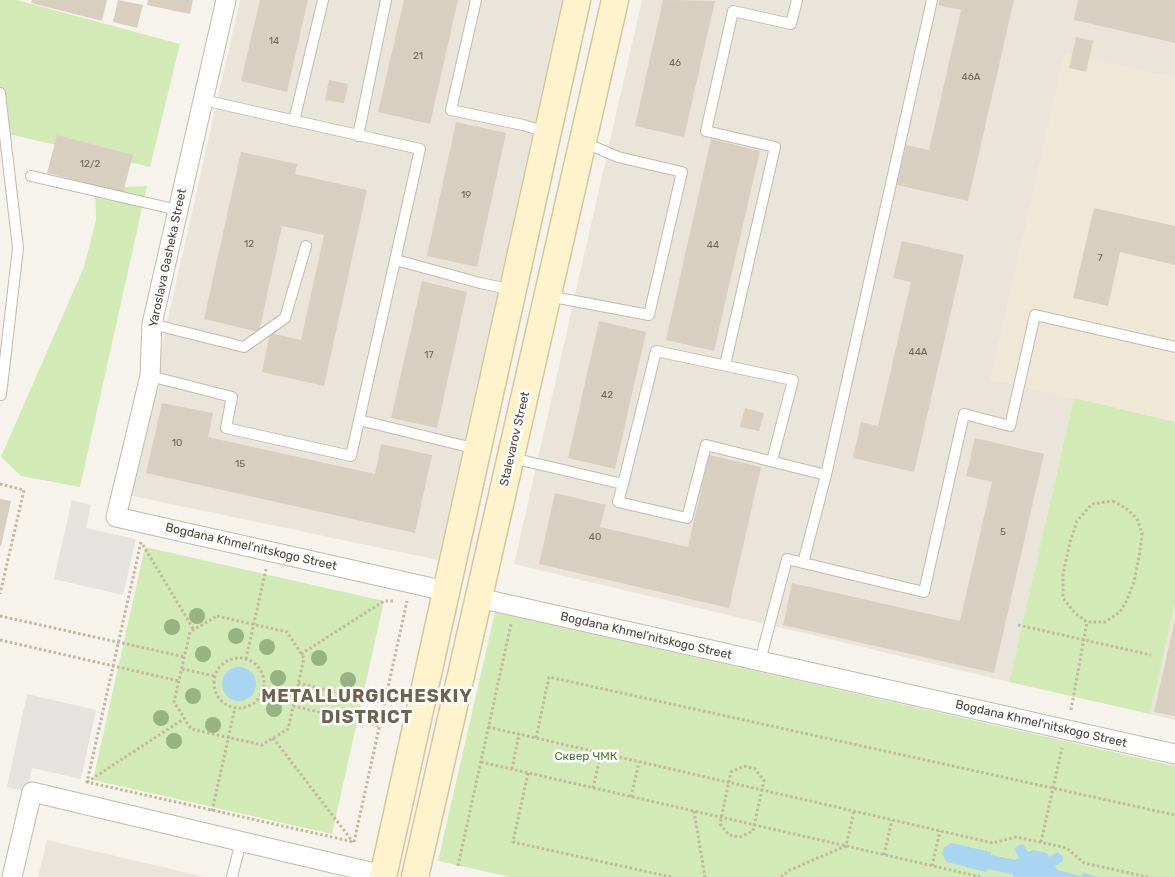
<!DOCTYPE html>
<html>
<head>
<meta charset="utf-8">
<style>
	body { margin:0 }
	canvas { display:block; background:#f6f3ec }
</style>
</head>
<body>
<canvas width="1175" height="877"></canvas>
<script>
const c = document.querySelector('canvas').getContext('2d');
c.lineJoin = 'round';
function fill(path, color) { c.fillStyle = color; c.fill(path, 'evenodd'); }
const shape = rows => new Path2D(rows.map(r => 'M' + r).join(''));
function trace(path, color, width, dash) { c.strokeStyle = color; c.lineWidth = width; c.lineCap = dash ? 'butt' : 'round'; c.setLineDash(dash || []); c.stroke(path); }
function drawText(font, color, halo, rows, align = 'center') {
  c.font = font + ' Rubik,sans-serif'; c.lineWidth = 5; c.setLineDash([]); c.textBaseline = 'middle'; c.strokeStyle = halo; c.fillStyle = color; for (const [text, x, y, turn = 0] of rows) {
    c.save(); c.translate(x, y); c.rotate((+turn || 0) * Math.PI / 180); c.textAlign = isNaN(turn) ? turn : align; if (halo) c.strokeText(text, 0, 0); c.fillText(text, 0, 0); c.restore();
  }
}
const residential = shape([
	[240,0,562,0,438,560,128,495],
	[642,0,1175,0,1175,78,1065,54,991,379,1074,398,1009,682,514,564],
	[1175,603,1175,720,1150,714],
	[47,840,205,877,38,877]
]);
const education = shape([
	[1065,53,1175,78,1175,422,991,379]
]);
const green = shape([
	[0,0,17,0,180,44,150,167,0,132],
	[147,186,80,487,21,476,1,457,84,267,96,220,95,188],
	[1074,398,1175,422,1175,603,1150,714,1009,682],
	[145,547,384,601,332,834,93,780],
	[495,612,1175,766,1175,877,511,877,438,861]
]);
const parking = shape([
	[72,500,91,505,86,528,136,539,123,595,54,579],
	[27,694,96,710,81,779,32,768,27,792,7,787]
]);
const water = shape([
	'222 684a17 17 0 1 1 34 0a17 17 0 1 1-34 0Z',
	[951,843,991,852,991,855,1015,860,1019,858,1014,849,1019,845,1023,844,1028,852,1033,850,1047,853,1049,857,1058,852,1063,857,1063,861,1055,866,1057,870,1082,876,1083,873,1100,877,1014,877,1012,874,987,869,986,872,947,862,942,854,944,848]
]);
const building = shape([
	[32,0,107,0,102,21,31,3],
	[118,0,143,5,137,28,113,22],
	[148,0,193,0,190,14,147,5],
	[260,0,308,0,287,92,241,81],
	[404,0,458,0,430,124,378,112],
	[663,0,715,1,684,137,635,126],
	[940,0,1014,0,968,201,897,185,906,145,929,150,961,10,938,5],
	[1078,0,1175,0,1175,43,1074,20],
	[1076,37,1093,41,1086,72,1069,68],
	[329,80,348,84,344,103,325,100],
	[456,122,506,133,477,267,427,256],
	[57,135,133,155,123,193,47,173],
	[711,139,760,151,714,351,666,340],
	[241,152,297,164,295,174,367,190,324,386,262,372,270,333,301,340,324,235,282,226,259,332,204,319],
	[1094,208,1175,226,1175,265,1120,252,1108,306,1073,298],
	[902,241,964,255,914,472,853,458,861,422,878,426,911,282,893,278],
	[422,281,467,292,437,428,391,418],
	[599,321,646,332,615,469,568,458],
	[162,403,213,413,208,437,375,474,381,444,432,455,415,533,146,473],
	[745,408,764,413,759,431,740,427],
	[975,438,1044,454,994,673,783,625,792,583,960,621,992,482,966,476],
	[709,455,761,467,729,608,539,564,555,493,606,505,600,527,688,547],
	[0,499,11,501,1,546,0,546],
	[1174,624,1175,624,1175,716,1154,712]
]);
const path = shape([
	[0,484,24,490,0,594],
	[1113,501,1127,509,1137,519,1142,533,1140,552,1134,582,1127,600,1120,612,1105,622,1087,622,1075,613,1063,598,1063,574,1070,542,1077,521,1092,504,1113,501],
	[141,542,87,782,354,842],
	[143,545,194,630],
	[0,616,185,657],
	[217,616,287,632,304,658,288,729,262,745,191,729,174,702,190,632,217,616],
	[1018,625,1151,655],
	[0,640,179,681],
	[301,654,384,601,394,601],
	'214 683a25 25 0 1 1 50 0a25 25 0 1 1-50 0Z',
	[246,659,266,569],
	[182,669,215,676],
	[298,683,384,703],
	[264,688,296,695],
	[293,706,379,726],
	[1071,710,1087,622],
	[488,727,993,843,1016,837,1067,848,1084,863,1148,877],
	[273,738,353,842],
	[536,738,549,677,1175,815],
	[481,762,981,877],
	[744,766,755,769,764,780,753,831,740,837,729,835,720,824,731,772,744,766],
	[512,769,519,734],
	[528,773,513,842,671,877],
	[87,782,185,718],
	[593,788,601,753],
	[631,797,639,762],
	[212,811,235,708],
	[694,811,705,877],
	[354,842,407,601],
	[1041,842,1062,748],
	[884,855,892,820],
	[458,866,511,624],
	[932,866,940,831],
	[781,877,790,870,846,846,854,811]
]);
const service = shape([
	[476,0,451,110,523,125,547,132],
	[0,93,18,248,1,395],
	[294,121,323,0],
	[358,136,386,0],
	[31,176,178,210],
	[396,260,480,283,513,290],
	[548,296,649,315,682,172,618,157,583,142],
	[152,324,244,347,285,318,306,246],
	[725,365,775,147,706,131,733,11,791,24,797,0],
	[150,376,232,397,226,428,351,456,420,149,203,100],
	[359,420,477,449],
	[512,458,623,484,618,502,687,518,706,445,826,475],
	[623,484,656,351,793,380,772,461],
	[803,563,826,475,932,0],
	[760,661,787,559,924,592,964,414,1010,426,1035,315,1175,347],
	[232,877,241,841]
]);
const minor = shape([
	[226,0,152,324,150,376,116,517,446,591],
	[479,598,1175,754],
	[12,877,32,792,383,875]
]);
const secondary = shape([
	[383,877,577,0],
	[415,877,615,0]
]);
const trees = [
	[197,616],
	[172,627],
	[236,636],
	[267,647],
	[203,654],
	[319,658],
	[278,678],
	[348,680],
	[193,696],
	[274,709],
	[161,718],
	[213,725],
	[174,741]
];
const numberNames = [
	["14",274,41],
	["21",418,56],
	["46",675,63],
	["46А",971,77],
	["12/2",90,164],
	["19",466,195],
	["12",249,244],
	["44",713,245],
	["7",1100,258],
	["44А",918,352],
	["17",429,355],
	["42",607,395],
	["10",177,443],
	["15",240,464],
	["5",1003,532],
	["40",595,537]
];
const streetNames = [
	["Yaroslava Gasheka Street",168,258,-78],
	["Stalevarov Street",515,439,-77],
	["Bogdana Khmel'nitskogo Street",251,547,13],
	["Bogdana Khmel'nitskogo Street",646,636,13],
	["Bogdana Khmel'nitskogo Street",1041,724,13]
];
const parkNames = [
	["Сквер ЧМК",586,757]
];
const districtNames = [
	["METALLURGICHESKIY",367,697],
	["DISTRICT",367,718]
];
fill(residential, '#eae5da');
fill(education, '#efe8d6');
fill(green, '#d2eab5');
fill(parking, '#e5e3e0');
fill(water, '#a9d4f2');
fill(building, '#d8cfc1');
trace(service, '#c2bbae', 12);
trace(minor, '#c2bbae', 21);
trace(secondary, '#d6c79b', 29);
trace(path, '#c4b79f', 3, [2.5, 2.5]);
trace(service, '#fff', 10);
trace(minor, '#fff', 19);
trace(secondary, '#fff3cd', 26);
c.fillStyle = '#97b381';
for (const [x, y] of trees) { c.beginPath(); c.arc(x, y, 8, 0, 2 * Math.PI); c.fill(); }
drawText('10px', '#6e675b', null, numberNames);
drawText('12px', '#4b4439', '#fff', streetNames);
drawText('12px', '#4a7f2a', '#fff', parkNames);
c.letterSpacing = '1px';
drawText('bold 18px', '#6e6250', '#fff', districtNames);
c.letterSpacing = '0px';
</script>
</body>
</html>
